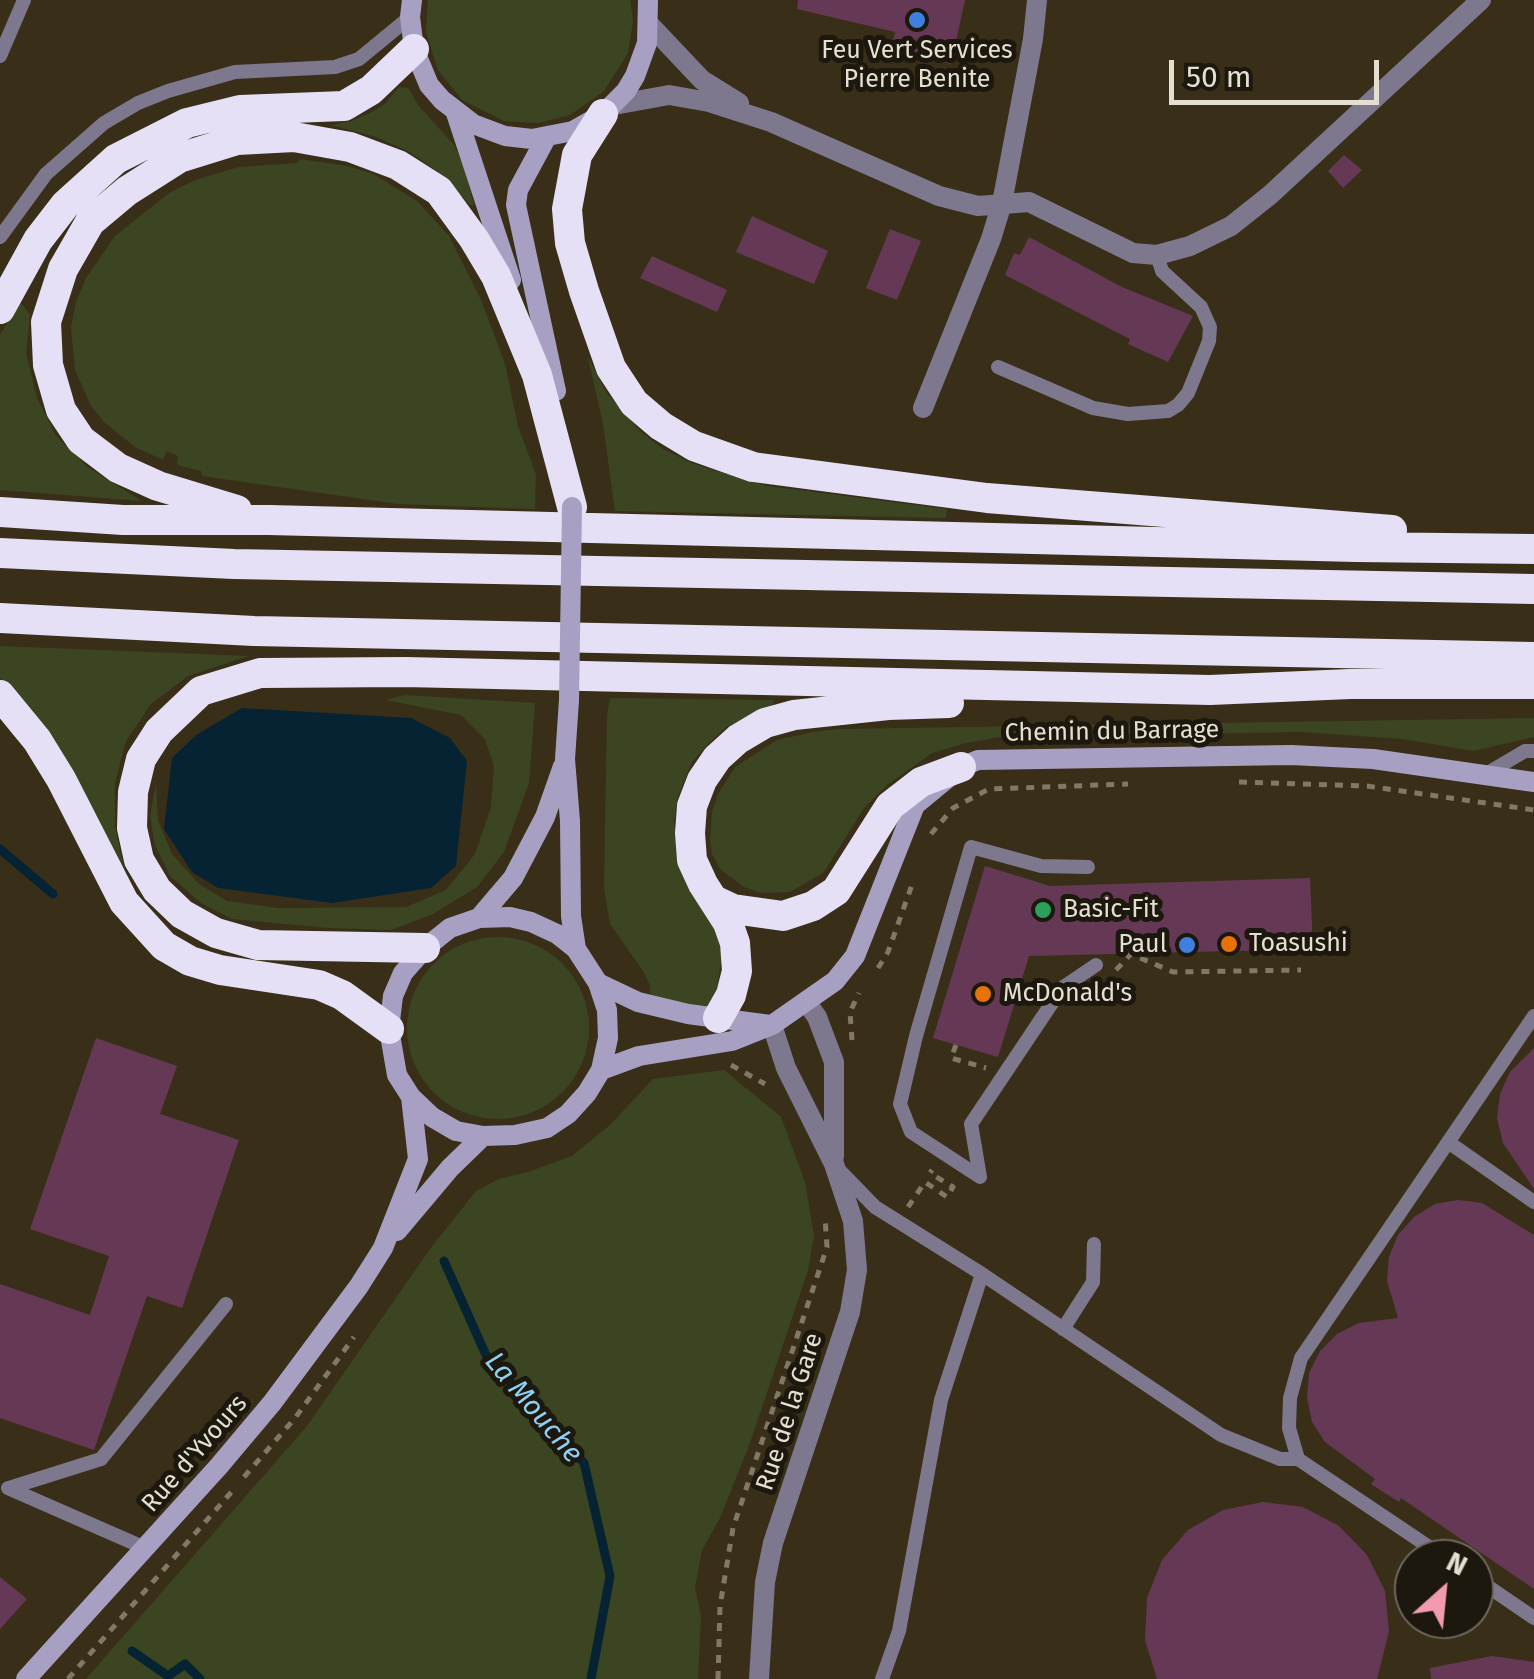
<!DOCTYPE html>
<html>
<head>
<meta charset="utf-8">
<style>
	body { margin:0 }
	#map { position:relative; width:1534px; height:1679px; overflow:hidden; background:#392f19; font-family:"Fira Sans",sans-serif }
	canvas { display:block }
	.north { position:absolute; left:1394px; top:1539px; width:100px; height:100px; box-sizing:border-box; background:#1c180e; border:2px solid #6c685c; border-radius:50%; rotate:27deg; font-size:28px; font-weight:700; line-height:40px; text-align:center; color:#e5dfd2 }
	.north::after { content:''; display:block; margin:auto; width:35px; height:45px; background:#f19ab1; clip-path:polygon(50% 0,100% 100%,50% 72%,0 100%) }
	.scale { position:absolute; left:1169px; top:60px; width:210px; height:45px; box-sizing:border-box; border:5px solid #e5dfd2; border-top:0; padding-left:12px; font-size:30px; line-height:35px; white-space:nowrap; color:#e5dfd2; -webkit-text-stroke:8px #1c180e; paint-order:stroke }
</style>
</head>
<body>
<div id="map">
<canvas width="1534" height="1679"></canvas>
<div class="north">N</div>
<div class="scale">50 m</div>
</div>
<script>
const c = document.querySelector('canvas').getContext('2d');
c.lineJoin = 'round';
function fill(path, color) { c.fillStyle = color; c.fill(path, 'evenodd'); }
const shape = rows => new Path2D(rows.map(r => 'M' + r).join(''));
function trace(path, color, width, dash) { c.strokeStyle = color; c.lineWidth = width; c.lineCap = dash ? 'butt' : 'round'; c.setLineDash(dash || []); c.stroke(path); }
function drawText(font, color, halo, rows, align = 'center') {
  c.font = font + ' "Fira Sans",sans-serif'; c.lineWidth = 10; c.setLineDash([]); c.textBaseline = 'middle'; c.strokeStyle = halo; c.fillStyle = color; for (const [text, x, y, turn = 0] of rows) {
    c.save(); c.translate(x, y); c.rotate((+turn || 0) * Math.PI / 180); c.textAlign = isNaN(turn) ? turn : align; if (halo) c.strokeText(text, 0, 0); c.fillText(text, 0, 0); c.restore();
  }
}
const green = shape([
	[428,0,630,0,633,21,628,53,604,91,570,115,538,123,504,121,462,100,438,70,426,32],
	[399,87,408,88,418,105,454,145,463,164,474,205,470,205,437,171,408,151,376,137,331,125,352,121,370,113,385,104],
	[300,159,348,166,375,175,417,201,449,236,482,302,505,364,518,426,536,475,535,509,398,504,202,476,201,471,177,465,178,456,166,451,163,460,135,447,104,422,91,406,75,370,71,327,76,302,86,278,115,236,169,193,195,180,239,167,297,163],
	[20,302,30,314,26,353,37,398,56,436,89,468,142,501,0,490,0,335],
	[588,357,606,392,641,432,663,449,694,464,767,486,947,509,946,518,615,511,603,424],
	[0,646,249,656,188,676,151,704,126,741,115,783,115,825,124,870,7,684,0,678],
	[404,695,535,703,529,783,504,852,477,887,433,914,391,930,329,928,232,919,201,903,170,876,155,845,150,816,156,783,158,820,172,854,199,884,227,901,278,908,406,907,446,890,475,854,491,807,494,767,485,739,461,715,386,700],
	[610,698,774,700,772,705,726,727,709,743,692,762,678,796,674,822,679,865,716,927,722,953,717,991,712,1004,705,1008,651,998,650,985,643,971,610,924,604,888,607,716],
	[1534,718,1534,737,1473,751,1403,739,1302,732,999,737,966,743,932,753,887,785,864,808,824,872,790,892,761,893,744,887,720,869,712,854,710,840,712,812,718,794,735,767,777,740,813,732,840,729],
	'407 1028a91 91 0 1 1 182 0a91 91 0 1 1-182 0Z',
	[724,1070,781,1117,805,1182,814,1235,808,1270,750,1443,720,1518,702,1550,695,1587,701,1616,698,1679,86,1679,307,1426,430,1249,476,1191,499,1179,528,1172,572,1156,610,1125,653,1079]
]);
const water = shape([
	[242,708,411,718,450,738,467,761,456,866,431,888,332,903,218,888,192,872,164,829,172,758,196,735]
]);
const stream = shape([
	[0,849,53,894],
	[444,1261,486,1355,584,1463,610,1576,591,1679],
	[132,1651,168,1676,185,1664,200,1679]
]);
const building = shape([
	[798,0,965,0,951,64,891,50,895,32,797,9],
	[1344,155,1362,170,1343,188,1328,171],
	[752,216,828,251,814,284,736,252],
	[890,229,921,241,897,300,866,288],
	[1029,237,1122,287,1193,316,1168,362,1128,344,1130,339,1005,275,1014,253,1020,255],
	[652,256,727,290,717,312,640,278],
	[985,866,1050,886,1310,878,1313,949,1029,956,998,1057,933,1038],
	[96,1038,177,1066,160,1114,239,1140,182,1308,147,1296,94,1450,0,1418,0,1284,90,1315,109,1256,30,1229],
	[1534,1048,1534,1189,1503,1143,1497,1118,1500,1094,1510,1072],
	[1458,1200,1482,1203,1534,1235,1534,1589,1401,1498,1399,1502,1371,1484,1375,1479,1325,1442,1312,1422,1307,1398,1309,1373,1320,1351,1337,1334,1359,1323,1398,1318,1387,1281,1389,1257,1398,1235,1414,1217,1435,1204],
	[1263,1502,1303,1507,1339,1526,1367,1555,1385,1591,1389,1631,1377,1679,1157,1679,1145,1640,1147,1598,1162,1560,1188,1530,1223,1510],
	[0,1577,27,1599,0,1629],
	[1492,1656,1534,1662,1534,1679,1431,1679,1430,1668]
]);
const path = shape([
	[1239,782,1367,786,1534,810],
	[931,834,953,808,989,789,1128,784],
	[878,968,888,952,913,882],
	[1116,970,1131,954,1173,972,1301,970],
	[852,1040,850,1012,859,993],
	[956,1045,951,1058,986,1068],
	[731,1065,765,1084],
	[908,1207,925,1182,947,1197,953,1187,930,1173,932,1170],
	[244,1477,295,1418,354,1337],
	[68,1679,234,1489],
	[718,1679,720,1606,733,1528,827,1247,825,1218]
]);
const lane = shape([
	[0,56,24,0],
	[0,237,46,174,104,123,138,103,168,91,235,72,335,67,359,59,410,17],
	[998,367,1093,408,1128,414,1168,411,1178,405,1188,393,1209,341,1210,327,1201,307,1162,271,1157,255],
	[1486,774,1525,751,1534,751],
	[1088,867,1041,866,971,847,916,1036,900,1104,911,1132,980,1177,971,1124,1062,988,1096,965],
	[1448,1142,1534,1202],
	[841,1172,875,1207,982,1274,1221,1435,1280,1459,1298,1459],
	[1063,1329,1093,1282,1094,1244],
	[8,1488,145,1548],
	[9,1488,101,1459,226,1304],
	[1447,1559,1298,1459,1289,1428,1290,1398,1301,1358,1534,1016],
	[1474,1577,1534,1618],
	[882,1679,899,1631,941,1400,982,1274]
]);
const street = shape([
	[650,25,702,80,739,103],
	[614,105,669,95,709,102,771,122,939,196,978,206,1029,202,1133,253,1157,255,1190,246,1231,226,1270,195,1481,0],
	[923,408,991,239,1002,203,1033,39,1037,0],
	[807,1003,817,1017,834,1062,834,1157],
	[759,1679,765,1582,773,1543,850,1312,857,1270,853,1221,834,1164,786,1068,772,1025]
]);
const secondary = shape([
	[412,0,410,17,414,49,429,85,442,100,473,124,505,136,532,139,573,131,603,114,626,91,635,76,647,43,648,0],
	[456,113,511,280],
	[546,138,518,190,516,205,556,391],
	[569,700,565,759,570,821,571,916,576,949,598,983,607,1010,608,1038,601,1070,587,1093,568,1114,547,1128,515,1135,483,1136,456,1131,432,1117,411,1097,397,1075,389,1029,393,996,403,973,425,948,450,928,479,918,510,917,531,922,557,934,576,949],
	[479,918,513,878,545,817,563,766],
	[598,983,638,1002,688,1014,770,1025],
	[601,1070,639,1056,732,1041,772,1025,835,981,855,956,915,805,961,767,978,760,1291,755,1373,759,1534,782],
	[397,1231,450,1168,483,1136],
	[26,1679,219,1466,272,1403,359,1286,383,1248,418,1159,411,1097]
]);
const highway = shape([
	[603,114,577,155,567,209,570,243,584,291,611,368,634,403,661,426,694,446,753,467,987,498,1392,530],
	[0,309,38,240,65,205,116,159,187,123,240,110,344,106,371,90,414,49],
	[237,510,158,486,118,468,81,440,61,410,48,365,46,322,63,269,90,222,127,191,179,158,237,140,294,137,350,147,398,165,439,191,474,239,496,276,537,375,572,507],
	[0,512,123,520,269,520,1356,547,1534,549],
	[0,553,234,564,1534,589],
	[0,618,254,631,1534,657],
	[0,695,37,740,61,779,124,902,164,946,190,961,220,970,319,985,342,995,389,1029],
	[716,901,733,909,783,916,813,906,836,891,890,806,921,782,961,767],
	[425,948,258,945,216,933,182,914,157,890,139,860,132,828,133,792,141,759,159,731,201,691,260,673,405,672,1210,690,1350,684,1534,684],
	[718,1018,731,995,737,971,735,943,728,923,703,884,692,860,690,833,692,806,702,780,717,758,738,739,765,723,794,715,888,705,949,703]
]);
const secondaryBridge = shape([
	[569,700,572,507]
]);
const markers = [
	[917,20,10,"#3f7fe0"],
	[1043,910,10,"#2e9e5b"],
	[1229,944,10,"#e8710a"],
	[1187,945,10,"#3f7fe0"],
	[983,994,10,"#e8710a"]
];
const poiNames = [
	["Feu Vert Services",917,51,"center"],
	["Pierre Benite",917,80,"center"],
	["Basic-Fit",1063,910],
	["Toasushi",1249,944],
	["Paul",1167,945,"right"],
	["McDonald's",1003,994]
];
const streetNames = [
	["Chemin du Barrage",1112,732,-1],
	["Rue de la Gare",790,1412,-72],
	["Rue d'Yvours",195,1454,-49]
];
const waterNames = [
	["La Mouche",533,1408,50]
];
fill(green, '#3b4522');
fill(water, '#052332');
trace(stream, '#052332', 9);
fill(building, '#653956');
trace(path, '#817866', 5, [8, 8]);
trace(lane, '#7d788e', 14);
trace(street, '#7d788e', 20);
trace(secondary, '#a8a0c3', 20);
trace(highway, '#e5e0f6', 30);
trace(secondaryBridge, '#a8a0c3', 20);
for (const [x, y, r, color] of markers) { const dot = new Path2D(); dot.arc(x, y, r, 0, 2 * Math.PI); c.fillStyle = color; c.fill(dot); trace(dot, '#1c180e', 4); }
drawText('25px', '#e5dfd2', '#1c180e', poiNames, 'left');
drawText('25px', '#e5dfd2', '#1c180e', streetNames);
drawText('italic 28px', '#8fcff4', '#1c180e', waterNames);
</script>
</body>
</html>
